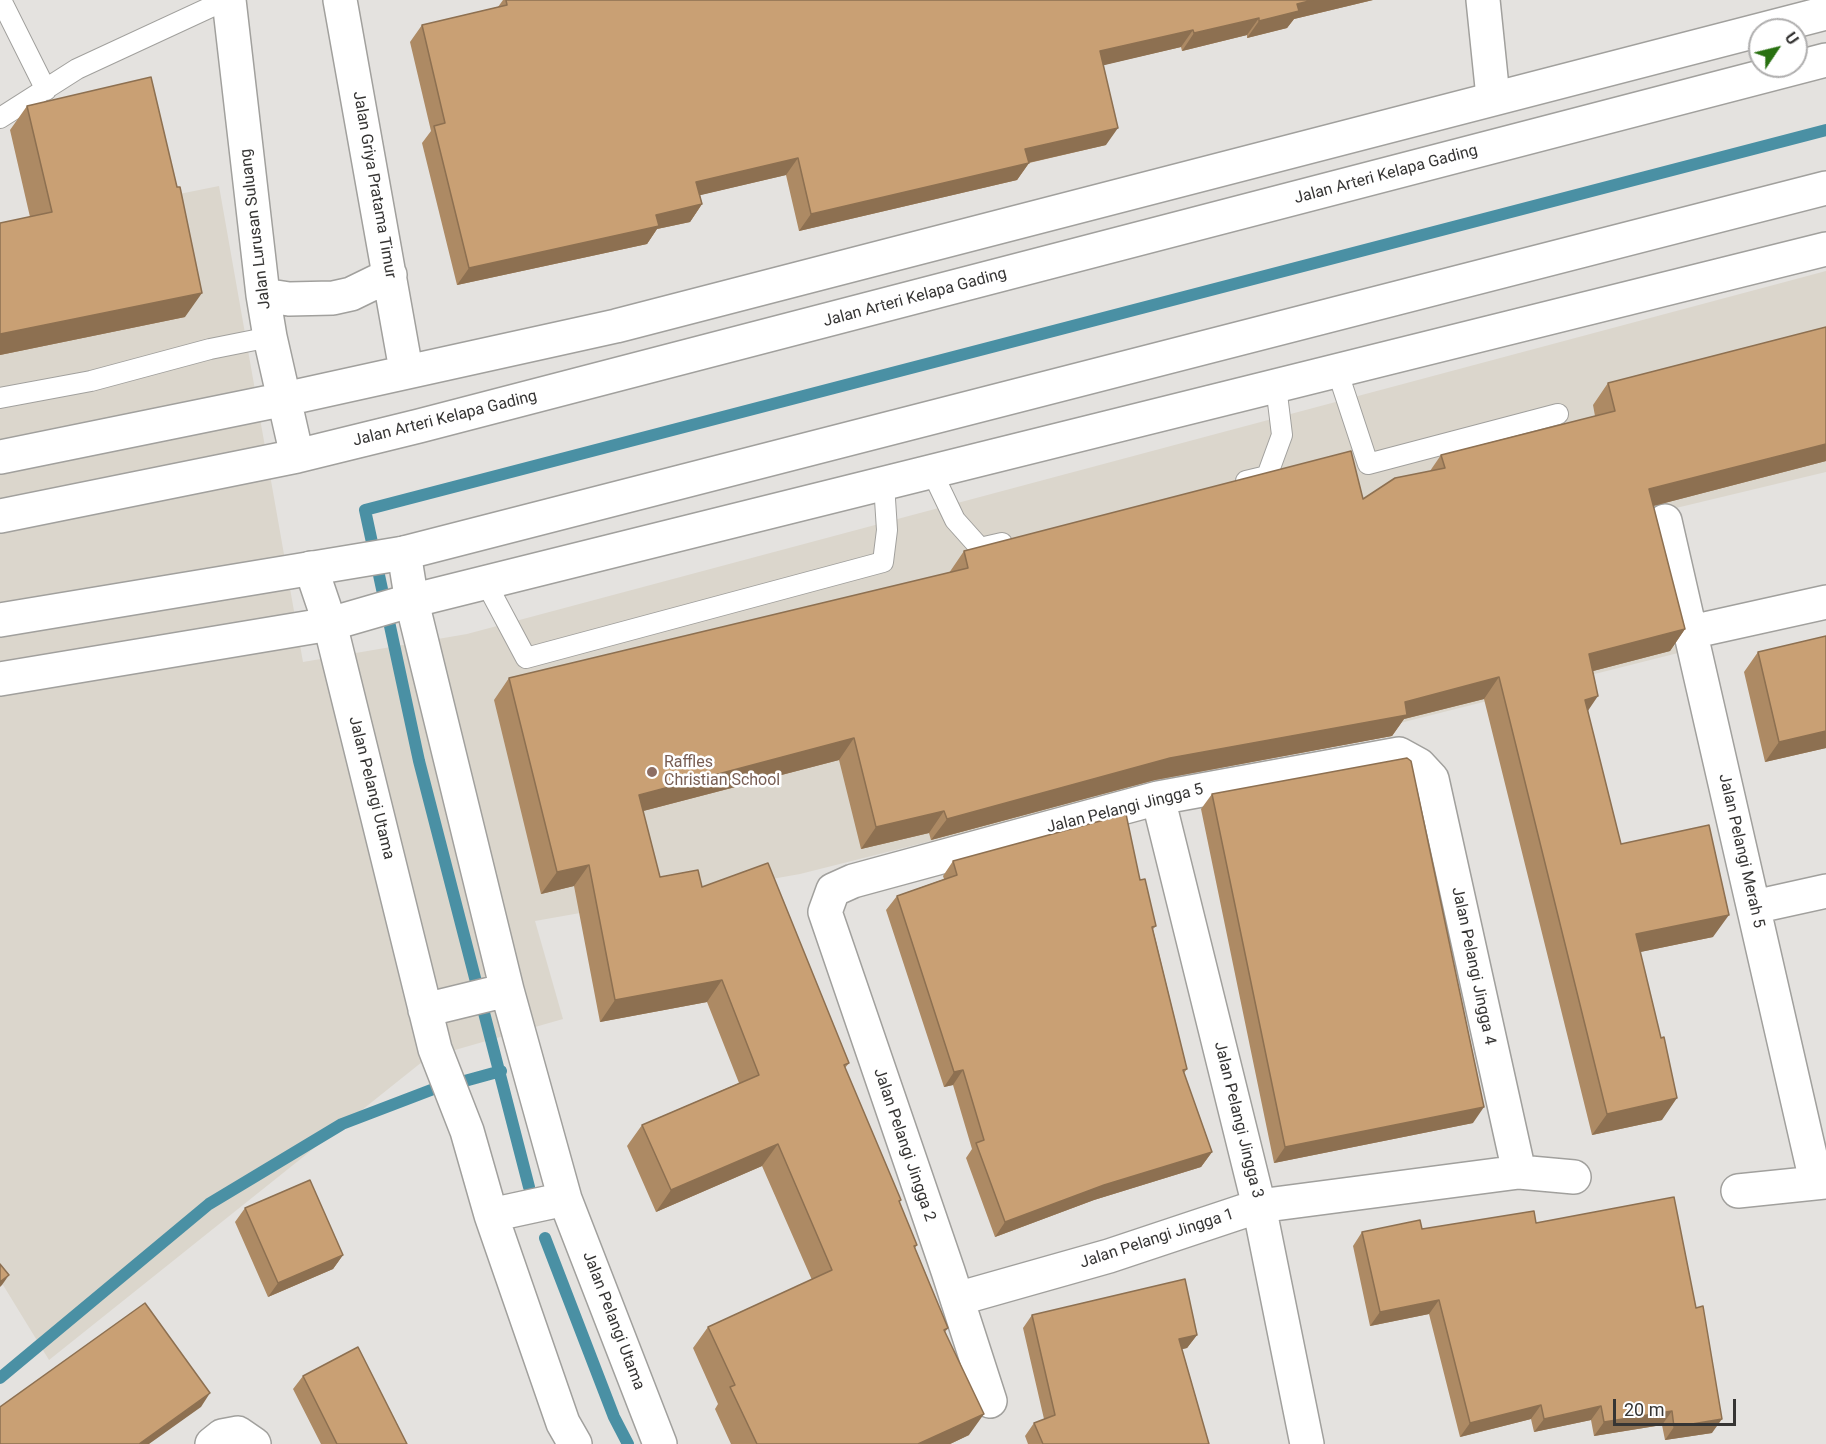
<!DOCTYPE html>
<html>
<head>
<meta charset="utf-8">
<style>
	body { margin:0 }
	#map { position:relative; width:1826px; height:1444px; overflow:hidden; background:#e4e2df; font-family:Roboto,sans-serif }
	canvas { display:block }
	.north { position:absolute; left:1748px; top:18px; width:60px; height:60px; box-sizing:border-box; background:#fff; border:2px solid #afaeae; border-radius:50%; rotate:55deg; font-size:16px; font-weight:700; line-height:24px; text-align:center; color:#363534 }
	.north::after { content:''; display:block; margin:auto; width:21px; height:27px; background:#297111; clip-path:polygon(50% 0,100% 100%,50% 72%,0 100%) }
	.scale { position:absolute; left:1613px; top:1399px; width:123px; height:27px; box-sizing:border-box; border:3px solid #363534; border-top:0; padding-left:8px; font-size:18px; line-height:21px; white-space:nowrap; color:#363534; -webkit-text-stroke:4px #fff; paint-order:stroke }
</style>
</head>
<body>
<div id="map">
<canvas width="1826" height="1444"></canvas>
<div class="north">U</div>
<div class="scale">20 m</div>
</div>
<script>
const c = document.querySelector('canvas').getContext('2d');
c.lineJoin = 'round';
function fill(path, color) { c.fillStyle = color; c.fill(path, 'evenodd'); }
const shape = rows => new Path2D(rows.map(r => 'M' + r).join(''));
function trace(path, color, width, dash) { c.strokeStyle = color; c.lineWidth = width; c.lineCap = dash ? 'butt' : 'round'; c.setLineDash(dash || []); c.stroke(path); }
function drawText(font, color, halo, rows, align = 'center') {
  c.font = font + ' Roboto,sans-serif'; c.lineWidth = 5; c.setLineDash([]); c.textBaseline = 'middle'; c.strokeStyle = halo; c.fillStyle = color; for (const [text, x, y, turn = 0] of rows) {
    c.save(); c.translate(x, y); c.rotate((+turn || 0) * Math.PI / 180); c.textAlign = isNaN(turn) ? turn : align; if (halo) c.strokeText(text, 0, 0); c.fillText(text, 0, 0); c.restore();
  }
}
const built = shape([
	[219,186,303,662,467,634,1826,271,1826,472,1651,514,1682,652,800,874,535,921,563,1019,427,1058,49,1360,0,1280,0,230]
]);
const stream = shape([
	[461,1082,501,1071],
	[529,1187,419,761,365,510,1826,130],
	[545,1238,614,1417,628,1444],
	[0,1378,209,1204,342,1124,431,1090]
]);
const lane = shape([
	[1,0,46,90],
	[0,118,77,69,226,0],
	[1337,370,1368,464,1558,414],
	[0,398,91,381,210,349,270,337],
	[932,472,955,520,980,548,1002,543],
	[1246,481,1267,476,1282,435,1276,386],
	[486,583,526,658,883,562,887,530,884,484]
]);
const street = shape([
	[1483,0,1493,97],
	[1665,521,1816,1181],
	[404,553,412,602,507,990,565,1199,660,1444],
	[311,568,330,624,435,1049,467,1131,491,1215,563,1423,575,1444],
	[1691,632,1826,602],
	[1158,798,1259,1206,1307,1444],
	[1754,907,1826,891],
	[425,1010,507,990],
	[1738,1191,1826,1182],
	[491,1215,565,1199],
	[957,1299,1109,1256,1259,1206,1519,1172,1574,1177],
	[990,1401,948,1271,825,912,833,890,853,881,1158,798,1399,754,1419,765,1432,779,1519,1172],
	[212,1444,222,1436,238,1433,254,1444]
]);
const secondary = shape([
	[229,0,263,295,270,337,297,456],
	[340,0,406,370],
	[263,295,289,299,333,298,351,294,390,275],
	[0,457,285,399,616,326,1826,13],
	[0,516,297,456,419,426,1826,60],
	[0,620,404,553,1826,188],
	[0,679,330,624,399,604,1826,249]
]);
const wall = shape([
	[503,0,1373,0,1294,19,1287,28,1247,38,1247,35,1182,51,1181,47,1103,65,1106,145,1029,163,1017,180,799,231,786,175,700,195,702,204,690,222,657,229,647,244,457,285,422,143,431,131,410,42,422,25,498,7],
	[27,106,185,317,0,355,0,223,30,217,10,130],
	[1826,327,1826,461,1653,506,1685,629,1670,651,1593,671,1588,712,1621,844,1713,937,1640,952,1662,1120,1592,1135,1484,699,1404,719,1392,736,1155,780,931,840,929,833,861,849,839,760,643,811,660,877,702,887,849,1063,845,1068,901,1200,899,1202,917,1245,915,1248,948,1328,945,1332,969,1435,950,1444,731,1444,715,1409,718,1404,693,1348,708,1327,812,1280,762,1166,656,1212,627,1146,642,1125,739,1083,707,1002,600,1022,574,886,541,894,494,700,509,678,949,573,964,551,1363,499,1430,471,1441,455,1595,416,1593,405,1608,383],
	[1758,652,1826,748,1765,762,1744,672],
	[1212,794,1473,1123,1274,1163,1201,809],
	[953,861,1140,880,1156,926,1153,929,1187,1069,1184,1073,1212,1152,1201,1167,1094,1200,995,1237,966,1158,972,1149,953,1085,944,1087,886,910,897,896,944,879,943,876],
	[245,1208,343,1255,333,1269,268,1297,235,1222],
	[1536,1223,1712,1433,1665,1440,1662,1425,1594,1436,1591,1420,1534,1432,1531,1419,1460,1437,1429,1314,1370,1326,1353,1246,1362,1232],
	[1032,1315,1197,1335,1187,1348,1182,1349,1209,1444,1028,1444,1025,1436,1034,1423,1044,1419,1023,1328],
	[303,1376,407,1444,321,1444,293,1389]
]);
const shadedWall = shape([
	[1313,0,1373,0,1294,19,1287,28,1247,38,1259,21,1297,4],
	[1259,18,1247,35,1182,51,1194,33],
	[1193,30,1181,47,1088,69,1100,51],
	[1118,128,1106,145,1014,166,1025,149],
	[798,158,786,175,684,199,696,182],
	[1029,163,1017,180,799,231,811,214],
	[702,204,690,222,657,229,647,244,457,285,469,268,656,215],
	[202,293,185,317,0,355,0,334],
	[1826,444,1826,461,1634,511,1649,489],
	[1685,629,1670,651,1574,676,1589,654],
	[1499,677,1484,699,1404,719,1392,736,1155,780,931,840,947,819,1170,758,1405,702],
	[1598,696,1583,718,1585,700],
	[1826,731,1826,748,1765,762,1779,742],
	[854,738,839,760,624,816,639,795],
	[944,811,929,833,861,849,876,827],
	[589,865,574,886,541,894,557,872],
	[1729,915,1713,937,1621,956,1636,934],
	[722,980,707,1002,600,1022,615,1000],
	[963,1070,953,1085,944,1087,954,1072],
	[1677,1098,1662,1120,1592,1135,1607,1114],
	[1484,1107,1473,1123,1274,1163,1285,1147],
	[778,1144,762,1166,656,1212,671,1190],
	[1212,1152,1201,1167,1094,1200,995,1237,1005,1222,1104,1185],
	[343,1255,333,1269,268,1297,278,1283],
	[9,1275,2,1285,0,1287,0,1282],
	[1439,1300,1429,1314,1370,1326,1380,1312],
	[1197,1335,1187,1348,1170,1352,1179,1339],
	[210,1393,201,1407,149,1444,139,1444],
	[1541,1405,1531,1419,1460,1437,1470,1423],
	[1601,1406,1591,1420,1534,1432,1544,1419],
	[1672,1411,1662,1425,1594,1436,1604,1422],
	[984,1414,969,1435,950,1444,918,1444],
	[1722,1419,1712,1433,1665,1440,1674,1427]
]);
const building = shape([
	[506,0,1313,0,1297,4,1299,11,1259,21,1259,18,1194,33,1193,30,1100,51,1118,128,1025,149,1029,163,811,214,798,158,696,182,702,204,656,215,659,226,469,268,434,126,445,123,422,25,507,5,506,0],
	[151,77,177,187,180,187,202,293,0,334,0,223,52,212,27,106,151,77],
	[1826,327,1826,444,1649,489,1685,629,1589,654,1598,696,1585,700,1621,844,1709,825,1729,915,1636,934,1661,1038,1664,1037,1677,1098,1607,1114,1499,677,1405,702,1407,715,1170,758,947,819,944,811,876,827,854,738,639,795,660,877,698,870,702,887,768,863,849,1063,844,1065,901,1200,899,1201,917,1245,914,1246,948,1328,944,1330,984,1414,918,1444,757,1444,730,1387,735,1385,708,1327,832,1270,778,1144,671,1190,642,1125,759,1075,722,980,615,1000,589,865,557,872,509,678,968,568,964,551,1351,451,1363,499,1395,478,1445,468,1441,455,1615,411,1608,383,1826,327],
	[1826,636,1826,731,1779,742,1758,652,1826,636],
	[1407,758,1411,761,1484,1107,1285,1147,1212,794,1407,758],
	[1126,814,1140,880,1145,879,1156,926,1152,927,1187,1069,1183,1070,1212,1152,1104,1185,1005,1222,976,1143,984,1140,963,1070,954,1072,897,896,957,875,953,861,1126,814],
	[310,1180,343,1255,278,1283,245,1208,310,1180],
	[1674,1197,1696,1308,1703,1306,1722,1419,1674,1427,1672,1411,1604,1422,1601,1406,1544,1419,1541,1405,1470,1423,1439,1300,1380,1312,1362,1232,1420,1220,1422,1229,1534,1211,1536,1223,1674,1197],
	[0,1264,9,1275,0,1282,0,1264],
	[1185,1279,1197,1335,1179,1339,1209,1444,1043,1444,1034,1423,1055,1415,1032,1315,1185,1279],
	[145,1303,210,1393,139,1444,0,1444,0,1407,145,1303],
	[358,1347,407,1444,337,1444,303,1376,358,1347]
]);
const markers = [
	[652,772,6,"#8d6e63"]
];
const streetNames = [
	["Jalan Arteri Kelapa Gading",1386,175,-15],
	["Jalan Griya Pratama Timur",374,185,80],
	["Jalan Lurusan Suluang",256,229,-97],
	["Jalan Arteri Kelapa Gading",915,298,-15],
	["Jalan Arteri Kelapa Gading",445,419,-14],
	["Jalan Pelangi Utama",371,788,76],
	["Jalan Pelangi Jingga 5",1125,809,-14],
	["Jalan Pelangi Merah 5",1741,851,77],
	["Jalan Pelangi Jingga 4",1473,966,78],
	["Jalan Pelangi Jingga 3",1238,1120,76],
	["Jalan Pelangi Jingga 2",904,1145,71],
	["Jalan Pelangi Jingga 1",1157,1239,-18],
	["Jalan Pelangi Utama",613,1321,69]
];
const educationNames = [
	["Raffles",664,763],
	["Christian School",664,781]
];
fill(built, '#dbd6cc');
trace(stream, '#4a90a4', 12);
trace(lane, '#a1a09d', 22);
trace(street, '#a1a09d', 36);
trace(secondary, '#a1a09d', 36);
trace(lane, '#fff', 20);
trace(street, '#fff', 33);
trace(secondary, '#fff', 33);
fill(wall, '#ad8a64');
fill(shadedWall, '#8d7051');
fill(building, '#c9a074');
trace(building, '#8d7051', 1.5);
for (const [x, y, r, color] of markers) { const dot = new Path2D(); dot.arc(x, y, r, 0, 2 * Math.PI); c.fillStyle = color; c.fill(dot); trace(dot, '#fff', 2); }
drawText('16px', '#363534', '#fff', streetNames);
drawText('16px', '#785e54', '#fff', educationNames, 'left');
</script>
</body>
</html>
